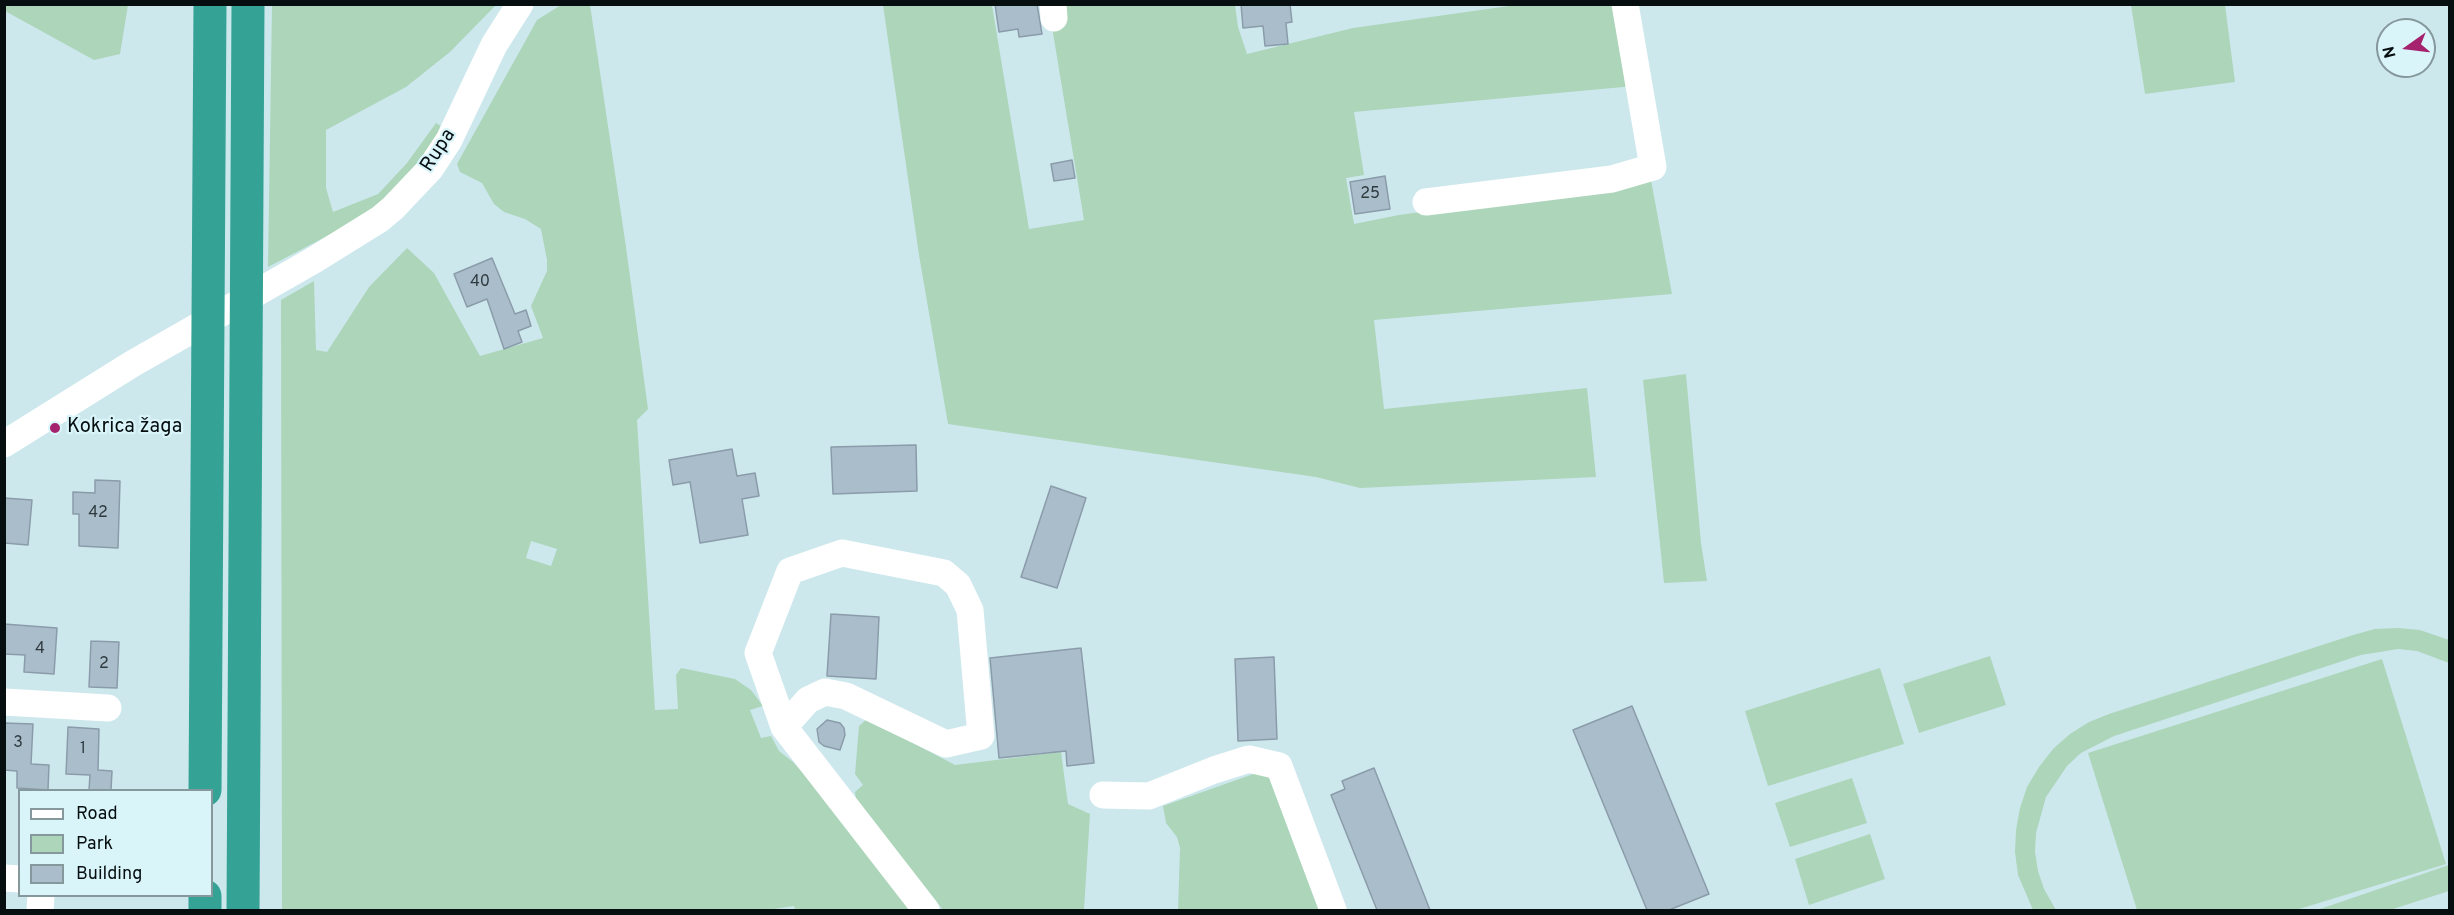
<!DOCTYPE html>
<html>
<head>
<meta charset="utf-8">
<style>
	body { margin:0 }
	#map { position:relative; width:2454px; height:915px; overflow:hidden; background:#cde8ed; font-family:Overpass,sans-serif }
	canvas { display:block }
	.frame { position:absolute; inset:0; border:6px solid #060e10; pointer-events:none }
	.legend { position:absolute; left:18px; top:789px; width:195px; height:108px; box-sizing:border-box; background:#daf5fa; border:2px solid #85999c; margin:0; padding:8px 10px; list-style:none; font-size:18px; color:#060e10 }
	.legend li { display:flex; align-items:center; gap:12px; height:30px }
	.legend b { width:30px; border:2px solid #85999c }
	.north { position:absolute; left:2376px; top:18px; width:60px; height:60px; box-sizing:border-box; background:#daf5fa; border:2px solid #85999c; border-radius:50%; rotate:256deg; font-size:16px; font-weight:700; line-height:24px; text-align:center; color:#060e10 }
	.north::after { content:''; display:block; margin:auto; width:21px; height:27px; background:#a5226e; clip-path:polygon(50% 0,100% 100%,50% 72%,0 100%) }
</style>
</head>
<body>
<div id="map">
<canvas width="2454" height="915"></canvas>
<div class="frame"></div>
<ul class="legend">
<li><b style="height:8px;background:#fff"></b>Road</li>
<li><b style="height:16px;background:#acd5ba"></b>Park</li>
<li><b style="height:16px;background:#aabdcb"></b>Building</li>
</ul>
<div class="north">N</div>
</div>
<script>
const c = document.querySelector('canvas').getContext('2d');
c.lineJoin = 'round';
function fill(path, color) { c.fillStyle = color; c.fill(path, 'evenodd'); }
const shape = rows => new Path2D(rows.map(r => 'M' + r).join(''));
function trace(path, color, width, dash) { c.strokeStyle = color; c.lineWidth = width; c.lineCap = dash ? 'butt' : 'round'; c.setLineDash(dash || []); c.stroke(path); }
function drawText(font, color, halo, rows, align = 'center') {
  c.font = font + ' Overpass,sans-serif'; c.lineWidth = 4.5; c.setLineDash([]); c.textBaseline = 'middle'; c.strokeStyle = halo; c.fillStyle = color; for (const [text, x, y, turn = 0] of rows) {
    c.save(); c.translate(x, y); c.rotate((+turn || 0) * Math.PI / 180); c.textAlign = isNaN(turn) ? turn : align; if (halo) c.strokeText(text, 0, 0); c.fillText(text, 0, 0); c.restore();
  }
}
const green = shape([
	[4,5,128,5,120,54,94,60,5,11],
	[272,5,496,5,450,52,406,87,326,130,326,188,333,212,378,194,407,163,436,123,444,128,423,164,388,198,348,225,268,267],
	[561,5,590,5,626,247,648,409,637,420,655,710,678,709,676,675,681,668,735,679,751,690,763,706,750,710,761,738,771,736,779,751,793,762,844,819,919,910,795,910,794,906,768,910,282,910,281,300,314,281,316,350,327,352,369,287,407,248,434,273,480,356,543,338,531,306,547,271,547,260,541,229,525,219,504,212,494,204,482,183,460,172,457,164,537,20],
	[531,541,557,549,551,566,526,558],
	[883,5,992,5,1029,229,1084,220,1052,27,1066,23,1064,5,1235,5,1238,27,1247,54,1353,28,1516,5,1620,5,1634,86,1354,112,1364,175,1346,178,1354,224,1399,215,1651,180,1672,294,1374,320,1384,409,1587,388,1596,477,1360,488,1316,477,948,424,919,255],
	[2131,5,2225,5,2235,82,2145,94],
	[1686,374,1701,543,1707,581,1664,583,1643,380],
	[2398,628,2420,630,2449,640,2449,663,2417,651,2398,649,2361,655,2114,736,2081,753,2067,766,2046,797,2036,833,2035,852,2038,871,2044,889,2056,910,2033,910,2018,875,2015,852,2016,830,2020,808,2027,787,2039,767,2053,749,2070,734,2089,722,2109,714,2353,635,2375,629],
	[1990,656,2006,705,1919,733,1903,684],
	[2382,659,2446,864,2296,910,2137,910,2088,753],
	[1880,668,1904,744,1768,786,1745,711],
	[867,719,955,765,1061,752,1068,804,1090,814,1084,910,943,910,856,801,855,792,863,785,855,774,859,726],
	[1259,772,1273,778,1324,910,1178,910,1180,848,1177,837,1166,823,1163,806],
	[1852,778,1867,823,1790,847,1775,803],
	[1870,834,1885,879,1809,905,1795,859],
	[2449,865,2449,891,2390,910,2317,910]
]);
const building = shape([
	[995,4,1037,4,1042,34,1019,37,1018,29,999,32,995,4],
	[1241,4,1290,4,1292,22,1286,23,1288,44,1265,46,1263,26,1243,28,1241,4],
	[1072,160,1075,178,1054,181,1051,164,1072,160],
	[1385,176,1390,209,1355,214,1350,182,1385,176],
	[492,258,515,314,526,310,531,326,518,331,522,342,504,349,487,299,467,307,454,274,492,258],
	[916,445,917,491,833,494,831,447,916,445],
	[732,449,737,476,755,473,759,496,742,499,748,535,700,543,690,482,673,485,669,460,732,449],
	[95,480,120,481,118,548,79,546,79,514,73,514,73,492,95,493,95,480],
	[1051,486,1086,498,1057,588,1021,577,1051,486],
	[4,498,32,500,28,545,4,543,4,498],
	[831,614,879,617,876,679,827,676,831,614],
	[4,624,57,628,54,674,24,672,25,655,4,654,4,624],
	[91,641,119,642,117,688,89,687,91,641],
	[1081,648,1094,763,1067,766,1066,751,999,758,990,658,1081,648],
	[1274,657,1277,739,1238,741,1235,659,1274,657],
	[1632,706,1709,894,1669,910,1647,910,1573,730,1632,706],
	[827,720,840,723,844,728,845,735,840,750,824,746,819,742,817,729,827,720],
	[4,723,33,724,31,764,49,765,48,790,17,788,17,771,4,770,4,723],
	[68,727,99,729,98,770,112,771,111,790,89,790,90,775,66,774,68,727],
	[1374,768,1430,910,1377,910,1331,795,1345,789,1342,781,1374,768]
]);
const minor = shape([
	[1053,4,1054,18],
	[1426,202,1612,179,1653,167,1625,4],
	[4,444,132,364,314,260,380,219,393,208,430,169,449,140,494,45,520,4],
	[4,702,108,708],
	[784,727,808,700,825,692,846,696,946,744,981,736,970,610,958,585,944,573,842,553,790,571,758,653,784,727,926,910],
	[1103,795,1149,796,1214,770,1249,759,1279,766,1333,910],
	[4,878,20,879],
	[40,910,41,896]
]);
const highway = shape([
	[205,790,210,4],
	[205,910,205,896],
	[243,910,248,4]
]);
const markers = [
	[55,428,6,"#a5226e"]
];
const numberNames = [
	["25",1370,195],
	["40",480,283],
	["42",98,514],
	["4",40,650],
	["2",104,665],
	["3",18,744],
	["1",83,750]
];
const streetNames = [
	["Rupa",439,151,-57]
];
const poiNames = [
	["Kokrica žaga",67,428]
];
fill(green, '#acd5ba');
fill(building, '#aabdcb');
trace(building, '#8a9ca9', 1.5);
trace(minor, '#fff', 27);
trace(highway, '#34a295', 33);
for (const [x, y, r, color] of markers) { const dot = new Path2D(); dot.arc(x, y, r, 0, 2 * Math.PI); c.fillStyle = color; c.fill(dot); trace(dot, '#daf5fa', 2); }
drawText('16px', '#2f3a3f', null, numberNames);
drawText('20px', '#060e10', '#daf5fa', streetNames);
drawText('20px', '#060e10', '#daf5fa', poiNames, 'left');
</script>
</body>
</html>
